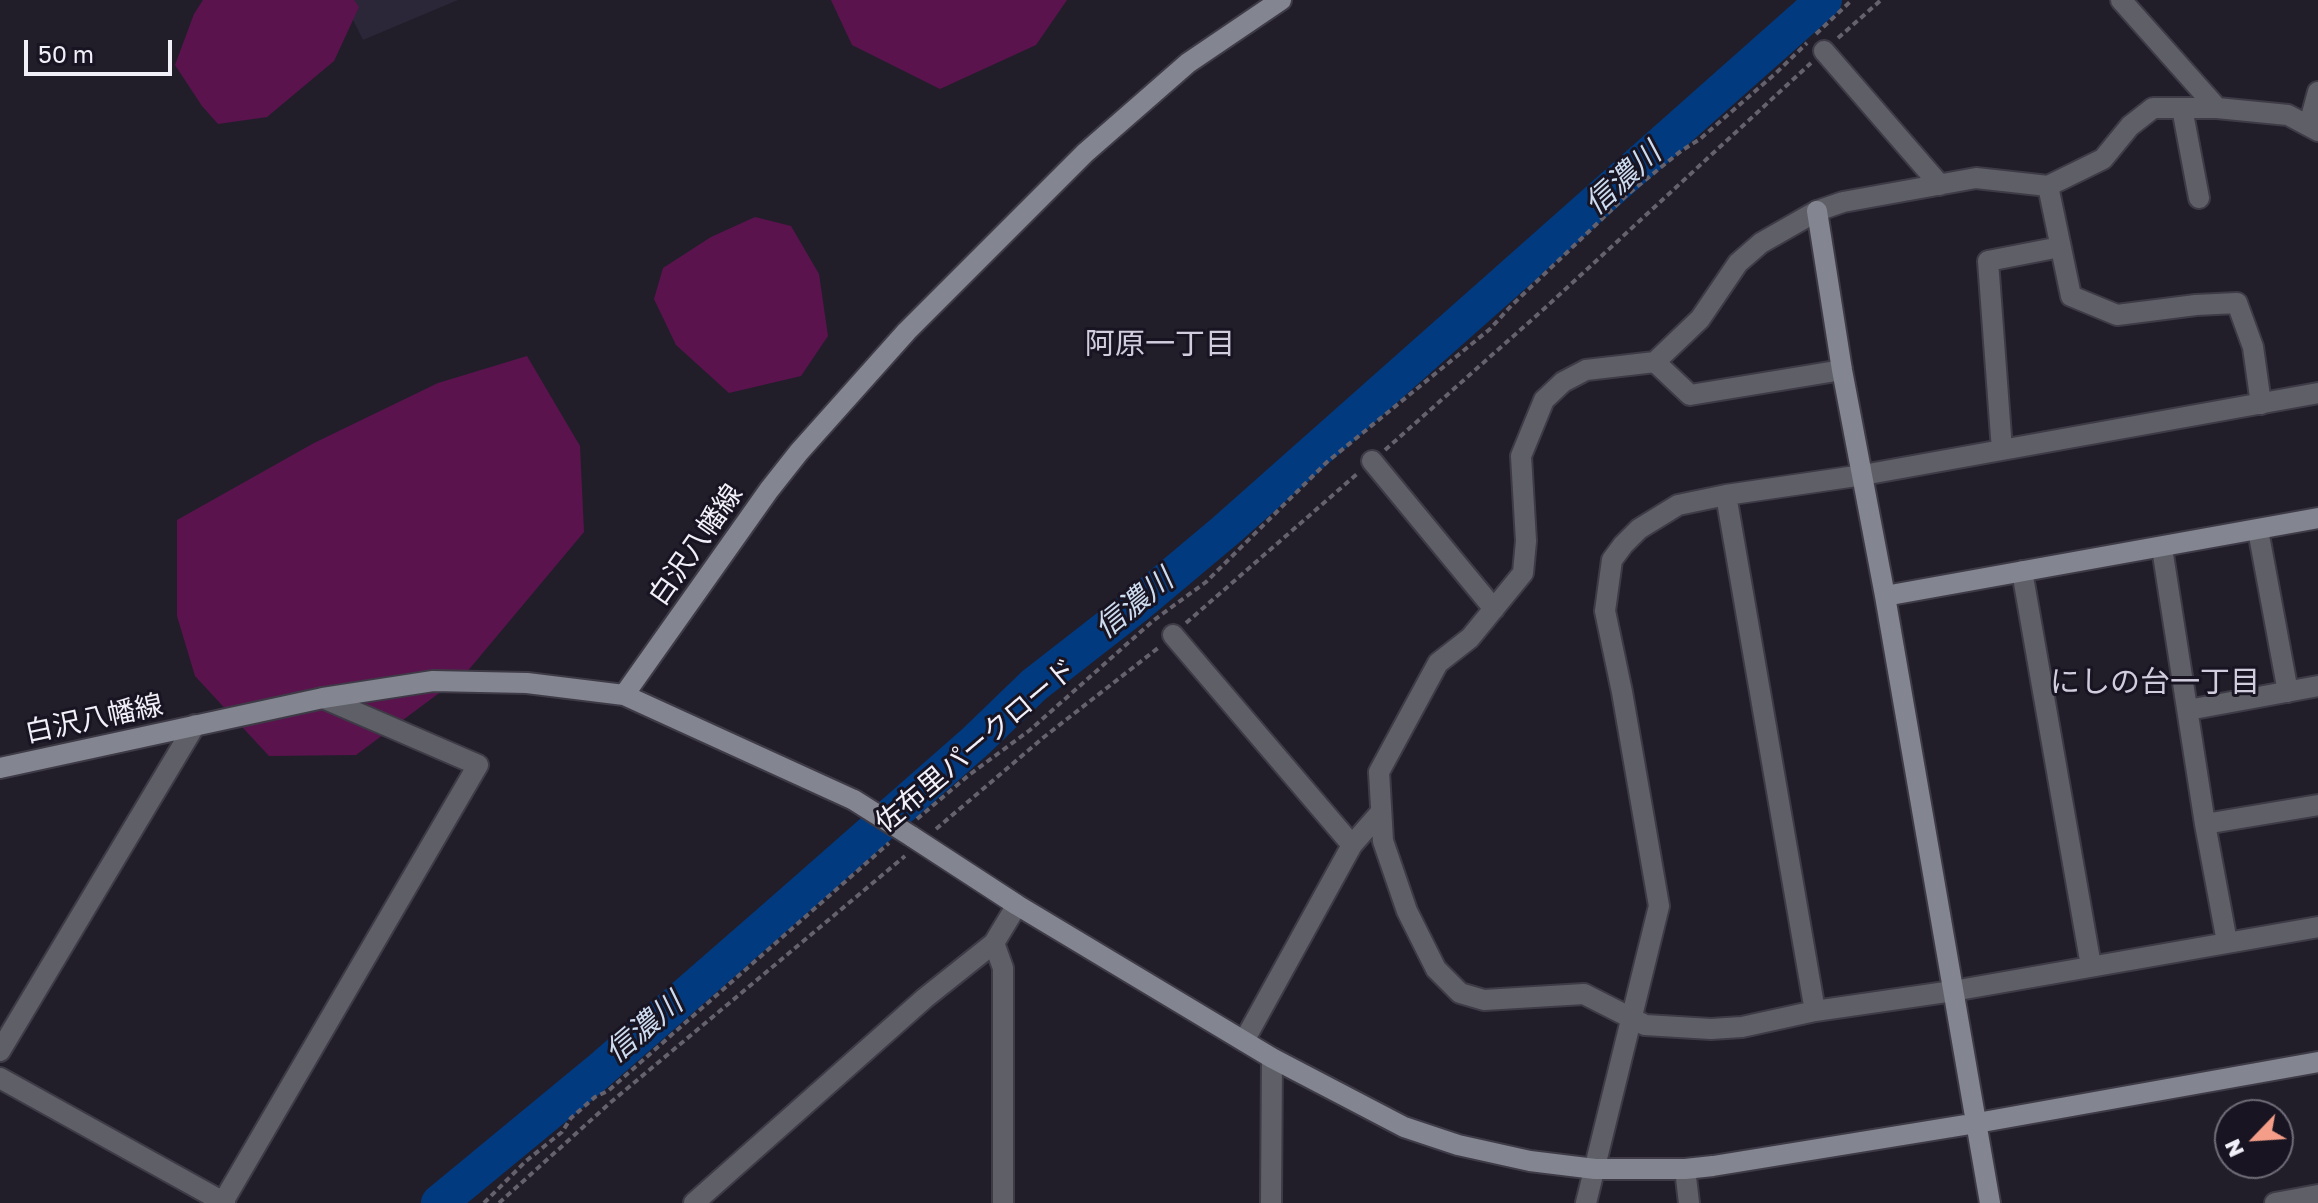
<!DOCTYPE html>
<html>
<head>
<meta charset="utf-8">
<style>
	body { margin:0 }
	#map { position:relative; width:2318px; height:1203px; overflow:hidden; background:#211e2a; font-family:"Golos Text",sans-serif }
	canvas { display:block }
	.north { position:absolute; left:2214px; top:1099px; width:80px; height:80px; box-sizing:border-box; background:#181421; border:2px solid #6f6c77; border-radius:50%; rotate:245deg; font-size:22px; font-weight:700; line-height:32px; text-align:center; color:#f1eff8 }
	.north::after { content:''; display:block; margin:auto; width:28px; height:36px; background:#f49e89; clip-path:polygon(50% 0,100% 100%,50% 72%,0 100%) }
	.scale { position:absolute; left:24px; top:40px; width:148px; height:36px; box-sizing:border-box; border:4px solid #f1eff8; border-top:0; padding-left:10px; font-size:24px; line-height:28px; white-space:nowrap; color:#f1eff8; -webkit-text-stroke:6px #181421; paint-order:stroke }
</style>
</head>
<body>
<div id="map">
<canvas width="2318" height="1203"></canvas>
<div class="north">N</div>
<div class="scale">50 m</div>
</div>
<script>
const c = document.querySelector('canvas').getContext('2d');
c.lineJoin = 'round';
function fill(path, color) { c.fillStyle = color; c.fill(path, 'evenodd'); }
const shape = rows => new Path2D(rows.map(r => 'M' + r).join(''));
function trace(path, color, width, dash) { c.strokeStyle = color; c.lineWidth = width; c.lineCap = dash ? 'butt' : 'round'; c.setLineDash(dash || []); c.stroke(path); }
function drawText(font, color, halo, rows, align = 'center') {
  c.font = font + ' "Golos Text","Noto Sans JP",sans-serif'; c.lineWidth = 6; c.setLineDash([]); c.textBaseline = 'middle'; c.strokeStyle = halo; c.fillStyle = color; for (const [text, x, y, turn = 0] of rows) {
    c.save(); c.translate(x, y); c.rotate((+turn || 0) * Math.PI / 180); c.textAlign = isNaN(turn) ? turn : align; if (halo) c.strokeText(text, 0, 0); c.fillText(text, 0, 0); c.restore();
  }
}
const built = shape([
	[343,0,458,0,363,40]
]);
const green = shape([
	[203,0,354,0,359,7,334,61,267,117,218,124,202,106,175,65,194,14],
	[831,0,1067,0,1036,45,940,89,852,45],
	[755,217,791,226,819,274,828,336,801,376,729,393,676,345,654,299,663,268,711,237],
	[527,356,580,446,584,532,466,673,356,755,269,756,195,676,177,616,177,520,314,443,438,383]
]);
const river = shape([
	[439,1203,599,1071,787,907,976,741,1034,685,1138,604,1225,531,1824,0]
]);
const path = shape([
	[1816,34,1852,0],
	[1838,38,1881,0],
	[1385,450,1545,308,1811,63],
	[1186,623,1357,474],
	[917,819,969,775,1030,730,1154,620,1206,582,1327,462,1490,329,1511,306,1628,194,1681,151,1700,139,1776,73,1807,43],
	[936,829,1044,737,1158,648],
	[484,1203,526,1161,562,1132,571,1118,595,1097,608,1091,889,843],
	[499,1203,611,1102,905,856]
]);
const street = shape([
	[2121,0,2217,108],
	[1824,51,1940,185],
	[2182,108,2199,198],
	[2309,125,2318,92],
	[2318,131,2288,115,2217,108,2153,108,2130,126,2103,159,2048,186,1976,178,1843,202,1817,211,1761,243,1738,263,1700,319,1655,362,1586,370,1563,382,1544,400,1521,456,1526,541,1523,573,1470,638,1438,663,1379,772,1383,841,1407,911,1436,969,1460,993,1484,1000,1584,994,1645,1025,1711,1029,1742,1027,1815,1011,1953,991,2318,927],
	[2048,186,2071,296,2117,315,2196,305,2237,303,2253,347,2261,404],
	[1655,362,1690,395,1842,370],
	[2002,450,1988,261,2060,247],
	[1372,461,1494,609],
	[1726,495,1815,1011],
	[2258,530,2288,692],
	[2162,548,2205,824,2227,942],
	[2022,571,2091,966],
	[1173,635,1352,845],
	[2188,710,2318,686],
	[2205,824,2318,805],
	[994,943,1003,968,1003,1203],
	[1244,1041,1352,845,1380,813],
	[0,1051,195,725],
	[0,1078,225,1203],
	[1685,1169,1689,1203],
	[223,1202,478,765,323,698],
	[694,1203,925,998,994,943,1017,905],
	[1271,1203,1272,1058],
	[1586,1203,1659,906,1622,692,1605,611,1612,560,1623,545,1639,529,1678,505,1726,495,1863,475,2318,393],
	[2275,1203,2318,1195]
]);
const secondary = shape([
	[1817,211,1842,370,1885,596,1990,1203],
	[1885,596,2318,518],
	[624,695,854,800],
	[0,768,323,698,433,681,527,683,624,695,769,490,799,452,907,331,1085,153,1188,63,1281,0],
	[911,836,1017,905,1272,1058,1404,1127,1458,1145,1530,1161,1595,1169,1685,1169,1713,1166,1977,1123,2318,1062]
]);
const secondaryBridge = shape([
	[854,800,911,836]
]);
const streetNames = [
	["白沢八幡線",696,545,-55],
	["白沢八幡線",94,719,-12],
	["佐布里パークロード",976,746,-40]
];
const waterNames = [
	["信濃川",1623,179,-42],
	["信濃川",1134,604,-39],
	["信濃川",644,1028,-40]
];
const neighbourhoodNames = [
	["阿原一丁目",1160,344],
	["にしの台一丁目",2155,682]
];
fill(built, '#2b2638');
fill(green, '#5b134e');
trace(river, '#023a7f', 36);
trace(street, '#3e3b47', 24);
trace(secondary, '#3e3b47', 24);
trace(path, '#65626d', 4, [6, 4]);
trace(street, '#5f6067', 20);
trace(secondary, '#838590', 20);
trace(secondaryBridge, '#3e3b47', 24, []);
trace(secondaryBridge, '#838590', 20);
drawText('28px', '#f1eff8', '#181421', streetNames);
drawText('italic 30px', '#cddbef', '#181421', waterNames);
drawText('30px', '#d1cddf', '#181421', neighbourhoodNames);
</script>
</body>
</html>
